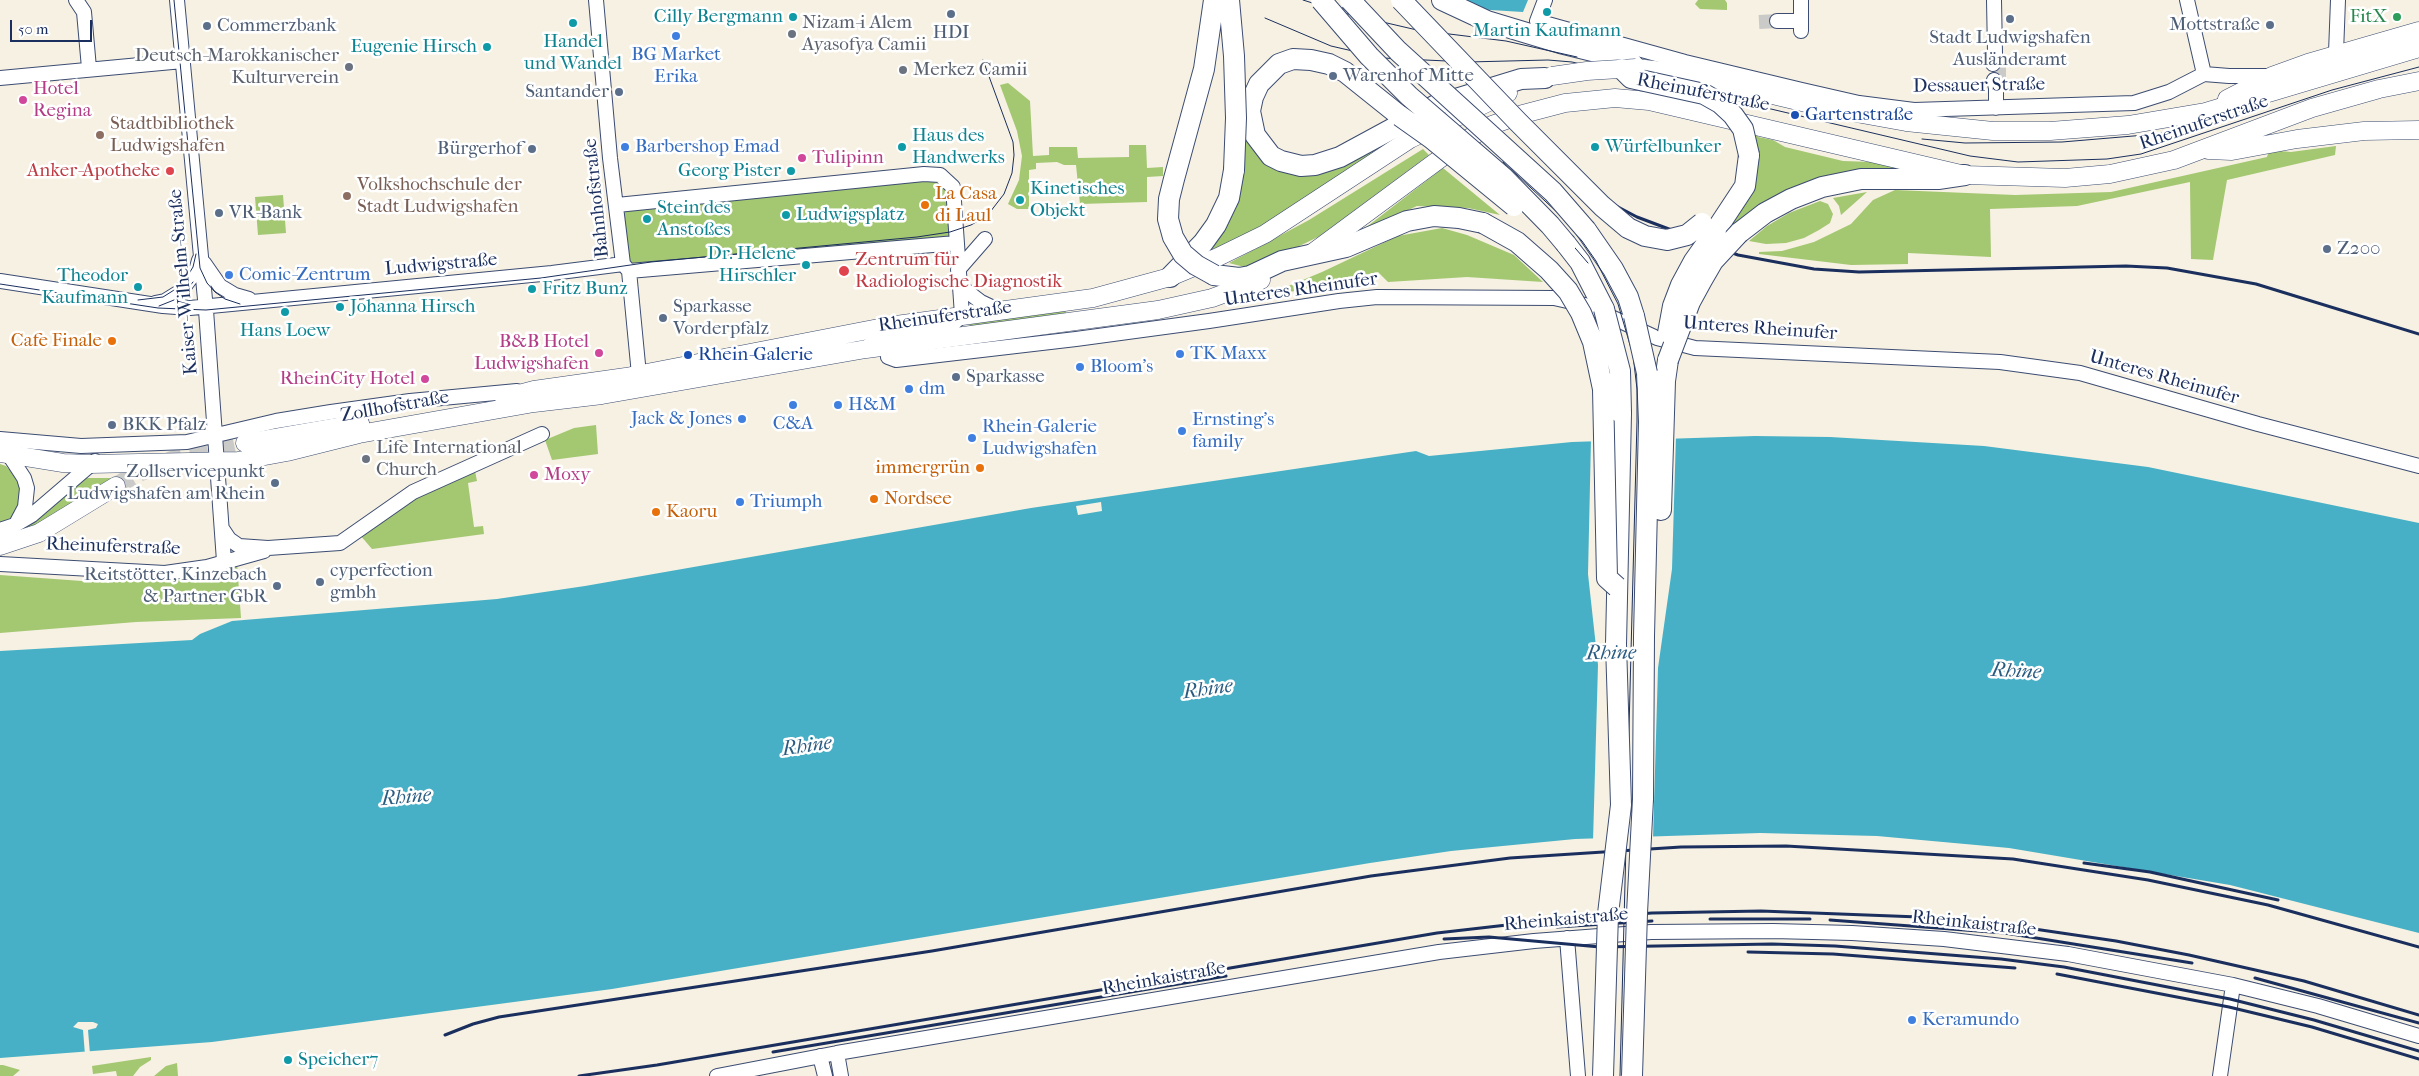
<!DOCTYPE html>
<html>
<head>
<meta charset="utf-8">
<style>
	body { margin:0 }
	#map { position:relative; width:2419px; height:1076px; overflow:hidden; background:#f6f1e2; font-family:"IM FELL French Canon",serif }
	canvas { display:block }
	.scale { position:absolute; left:10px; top:20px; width:82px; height:22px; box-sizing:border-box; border:2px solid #1b2f5e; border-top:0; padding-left:6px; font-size:15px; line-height:18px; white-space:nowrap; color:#1b2f5e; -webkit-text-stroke:4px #fff; paint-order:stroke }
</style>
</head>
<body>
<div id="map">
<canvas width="2419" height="1076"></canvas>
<div class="scale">50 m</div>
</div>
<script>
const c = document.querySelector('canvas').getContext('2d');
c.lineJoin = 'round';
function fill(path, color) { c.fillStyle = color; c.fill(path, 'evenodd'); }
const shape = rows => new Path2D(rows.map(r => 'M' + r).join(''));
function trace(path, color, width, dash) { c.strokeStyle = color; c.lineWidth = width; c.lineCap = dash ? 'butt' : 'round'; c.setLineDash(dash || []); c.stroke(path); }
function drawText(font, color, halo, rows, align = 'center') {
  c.font = font + ' "IM FELL French Canon",serif'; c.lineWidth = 5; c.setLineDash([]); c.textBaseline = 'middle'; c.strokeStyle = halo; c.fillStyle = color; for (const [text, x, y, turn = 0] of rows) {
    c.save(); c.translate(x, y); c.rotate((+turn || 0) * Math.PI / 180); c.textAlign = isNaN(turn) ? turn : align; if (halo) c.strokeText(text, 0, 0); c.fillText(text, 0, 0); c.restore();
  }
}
const green = shape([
	[1698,0,1725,0,1727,3,1727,10,1700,9,1695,4],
	[1008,83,1030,101,1033,156,1049,155,1049,147,1077,147,1078,158,1129,157,1129,145,1146,145,1147,168,1163,167,1163,176,1147,177,1147,202,1080,204,1076,165,1064,165,1057,162,1036,163,1036,169,1029,170,1029,209,1017,209,1008,204,1019,180,1022,156,1017,131,1000,85],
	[1243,132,1279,168,1398,133,1400,137,1347,170,1273,221,1200,256],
	[1751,133,1757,133,1758,137,1773,140,1785,147,1843,161,1872,162,1903,168,1903,171,1857,174,1727,233,1722,231],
	[2336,146,2335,155,2227,180,2213,260,2191,259,2190,182,2077,206,1990,209,1991,257,1908,253,1908,264,1851,265,1759,254,1759,252,1782,251,1814,242,1851,224,1873,200,1895,190,2015,195,2111,192,2267,157,2269,150,2291,152],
	[1423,149,1429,155,1320,236,1252,269,1229,263,1309,220],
	[1443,168,1500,215,1468,208,1417,206,1360,232],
	[947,180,956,243,629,271,617,205,856,181],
	[1867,192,1841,215,1839,206,1833,198],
	[283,195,286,233,258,235,255,197],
	[1820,201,1828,204,1833,214,1830,223,1819,230,1804,238,1786,243,1766,244,1749,241,1767,226,1789,213],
	[1442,228,1467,235,1514,255,1543,282,1467,277,1388,282,1378,272,1264,298,1264,296,1322,272,1398,236],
	[1065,308,1066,313,970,327,969,320],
	[596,425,598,454,552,460,545,440,574,428],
	[0,464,6,466,14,475,22,492,14,520,0,526],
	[475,471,477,481,468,483,474,527,483,526,484,534,372,549,360,535,414,497],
	[83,478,111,478,111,480,24,532,22,529],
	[237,563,241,618,136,622,0,633,0,575,109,583,110,575],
	[151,1057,151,1060,140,1067,133,1076,117,1076,116,1071,93,1074,92,1066],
	[177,1063,178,1076,154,1076,166,1066],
	[0,1065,3,1065,20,1070,13,1076,0,1076]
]);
const water = shape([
	[1441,0,1528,0,1523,12,1441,7],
	[1755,436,1830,437,1984,446,2148,467,2419,523,2419,933,2230,885,2009,848,1877,836,1760,833,1575,839,1451,851,1370,863,612,989,212,1042,0,1058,0,651,192,640,200,634,232,621,497,599,585,586,1031,508,1416,451,1429,456,1572,442]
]);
const pier = shape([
	[1676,435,1672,569,1658,668,1653,839,1593,841,1598,665,1588,574,1591,439],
	[1101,502,1102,511,1078,515,1076,506],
	[78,1022,93,1022,98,1024,96,1028,88,1030,90,1054,85,1055,83,1030,73,1027]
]);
const minorTunnel = shape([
	[1759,22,1777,21],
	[1999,79,1999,64]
]);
const majorTunnel = shape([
	[116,486,138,473,177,458,245,443]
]);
const minor = shape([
	[76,0,84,12,89,68],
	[177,0,206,310,224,561],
	[596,0,610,158,623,264,629,271,640,385],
	[1545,0,1537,21,1685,62,1802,90,1859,103,1914,110,2134,103,2169,92,2204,74,2229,76,2271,76],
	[1801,0,1801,31],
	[2187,0,2204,74],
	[1777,21,1801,21],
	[2336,53,2338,0],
	[1993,64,1995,53,1994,0],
	[0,78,183,61],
	[1994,80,1996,88,1996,108],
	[617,205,924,174,940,175,953,187,962,315,951,326,876,338,866,349],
	[204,263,220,286,235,295,249,299],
	[958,270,985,239],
	[629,271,956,243],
	[0,281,163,306,190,308,552,273,623,264],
	[960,286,981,302,1000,311],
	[155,303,165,301,181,291,196,271,199,260],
	[888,357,896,360,1076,339,1209,321,1339,301,1377,297,1554,298,1585,305,1657,338,1695,348,2000,362,2080,373,2258,424,2419,466],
	[0,439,81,446,187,442,276,421,331,412,410,401,517,391],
	[9,455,24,478,27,488,25,507,16,524],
	[0,530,15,525,32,515,95,461],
	[223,530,229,539,239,546,268,548,340,543,413,492,542,434],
	[0,564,165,573,207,567,264,551],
	[1567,938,1578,1076],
	[837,1053,841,1076],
	[820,1056,825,1076],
	[717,1076,837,1053,1439,952,1534,941,1651,932,1773,931,1852,933,1944,939,2068,954,2233,985,2318,1006,2419,1036],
	[2220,1076,2233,985]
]);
const major = shape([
	[1636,68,1680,73,1823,107,1906,122,1993,131,2050,131,2128,125,2205,112,2419,48],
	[2227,99,2272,76,2308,63,2419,31],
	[2208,150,2232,151,2297,139,2364,131,2419,130],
	[1311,254,1464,141,1492,125,1523,114,1565,103,1615,98,1649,101,1965,175,2065,178,2110,174,2174,160,2312,108,2379,89,2419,81],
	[504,398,534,390,626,377,889,326,1093,298,1170,277,1218,257,1265,234,1410,139,1508,93],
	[245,443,360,423],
	[0,453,63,463,90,464,238,461,287,452,359,434,534,403,602,395,866,349,1158,310,1212,298,1261,280],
	[0,546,39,533,116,486]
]);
const highway = shape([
	[1442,0,1487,21,1560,43,1629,60,1636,68],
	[1400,116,1345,72,1329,64,1311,60,1293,59,1279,64,1259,84,1253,97,1250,111,1255,135,1271,156,1281,161,1301,166,1315,165,1340,157,1436,105,1521,79,1545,78],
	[1586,230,1613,269,1628,297,1634,316],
	[1716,230,1745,186,1749,155],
	[1739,233,1765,213,1791,199,1822,187,1861,179,1938,179,1965,175],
	[1566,244,1580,262,1604,309],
	[1214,275,1239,278,1250,276,1282,261,1346,247,1407,221,1434,216,1459,218,1483,223],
	[1170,277,1203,243,1216,225,1229,198,1234,170],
	[1661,510,1665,381,1668,360],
	[1616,644,1621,413],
	[1643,799,1644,636,1649,422,1647,373]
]);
const tram = shape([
	[174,0,200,268,207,283,215,292,225,299,240,304],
	[1303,0,1344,13,1417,30,1506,41,1577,57],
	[1265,18,1331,46,1383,58,1468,62,1548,60,1572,62,1970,156,2018,162,2107,159,2141,154,2332,90,2419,67],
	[1922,139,1965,143,2062,142,2157,134,2223,120],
	[1503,162,1559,214,1582,241,1596,261,1618,304,1633,355,1637,389,1637,421,1620,1076],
	[1498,170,1551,220,1588,263],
	[0,284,158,308,206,310,541,278,651,262,917,237,950,232,971,225,987,216,1004,194,1012,173,1014,155,1013,142,983,60],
	[138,300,163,297,182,285,193,267,196,254],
	[159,306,174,300,184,293,193,282]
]);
const rail = shape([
	[1603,199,1637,217,1738,255,1814,269,1859,272,2126,266,2167,268,2256,284,2419,334],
	[2084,863,2150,872,2278,900],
	[1710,919,1810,919],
	[1830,920,2005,933,2192,963],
	[1557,927,1652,921],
	[1444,939,1489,937,1600,947,1772,944,1835,946,2001,959,2064,967,2230,999,2314,1020,2419,1051],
	[1748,952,1833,954,2015,968],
	[2057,974,2229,1007,2312,1027,2419,1059],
	[2255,978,2419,1023],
	[445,1035,473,1024,499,1017,932,951,1371,876,1510,858,1681,847,1786,846,2013,859,2148,880,2268,905,2419,947],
	[773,1052,1226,976],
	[579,1076,657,1065,1437,933,1533,922,1652,913,1761,911,1919,917,2007,925,2116,941,2189,955,2304,981,2419,1015]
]);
const majorBridge = shape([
	[1552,76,1587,71,1636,68]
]);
const highwayBridge = shape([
	[1214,0,1204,69,1174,179,1169,199,1168,219,1173,237,1183,254,1196,265,1214,275],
	[1229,0,1234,56,1236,118,1234,170],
	[1321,0,1369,56,1409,96,1503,177,1550,225,1566,244],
	[1350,0,1398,51,1553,192,1586,230],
	[1401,0,1518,122,1602,206,1628,228,1645,236,1667,240,1687,235,1702,223],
	[1622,69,1631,78,1704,94,1720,103,1733,115,1743,129,1749,155],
	[1400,116,1431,138,1514,206],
	[1483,223,1517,242,1549,270,1568,291,1581,313,1593,342,1603,389,1607,578,1617,587],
	[1604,309,1620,371,1621,413],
	[1634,316,1647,373],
	[1668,333,1673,306,1681,285,1694,261,1716,230],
	[1668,360,1690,302,1702,280,1713,261,1739,233],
	[1603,1076,1608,914,1621,805,1616,644],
	[1632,1076,1637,913,1643,799]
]);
const markers = [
	[1547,12,5,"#0f9aa8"],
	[951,14,5,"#5c6f8a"],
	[793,17,5,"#0f9aa8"],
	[2397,17,5,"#2e9e5b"],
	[2010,19,5,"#5c6f8a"],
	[573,23,5,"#0f9aa8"],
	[2270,25,5,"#5c6f8a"],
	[207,26,5,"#5c6f8a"],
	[792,34,5,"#6b7280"],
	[676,36,5,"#3f7fe0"],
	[487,47,5,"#0f9aa8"],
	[349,67,5,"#6b7280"],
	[903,70,5,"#6b7280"],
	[1333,76,5,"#5c6f8a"],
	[619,92,5,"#5c6f8a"],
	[23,100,5,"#d1479c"],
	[1795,115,5,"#1a4fb4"],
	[100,135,5,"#8d6e63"],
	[625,147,5,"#3f7fe0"],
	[902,147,5,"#0f9aa8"],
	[1595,147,5,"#0f9aa8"],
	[532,149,5,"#5c6f8a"],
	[802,158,5,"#d1479c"],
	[170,171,5,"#e0444e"],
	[791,171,5,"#0f9aa8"],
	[347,196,5,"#8d6e63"],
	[1020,200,5,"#0f9aa8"],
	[925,205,5,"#e8710a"],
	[219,213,5,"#5c6f8a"],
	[786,215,5,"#0f9aa8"],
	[647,219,5,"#0f9aa8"],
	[2327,249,5,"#5c6f8a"],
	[806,265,5,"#0f9aa8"],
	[844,271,6,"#e0444e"],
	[229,275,5,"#3f7fe0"],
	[138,287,5,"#0f9aa8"],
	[532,289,5,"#0f9aa8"],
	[340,307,5,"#0f9aa8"],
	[285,312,5,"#0f9aa8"],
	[663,318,5,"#5c6f8a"],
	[112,341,5,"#e8710a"],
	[599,353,5,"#d1479c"],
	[1180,354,5,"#3f7fe0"],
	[688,355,5,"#1a4fb4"],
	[1080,367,5,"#3f7fe0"],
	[956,377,5,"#5c6f8a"],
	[425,379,5,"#d1479c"],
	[909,389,5,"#3f7fe0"],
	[793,405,5,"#3f7fe0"],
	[838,405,5,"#3f7fe0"],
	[742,419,5,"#3f7fe0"],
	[112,425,5,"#5c6f8a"],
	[1182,431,5,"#3f7fe0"],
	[972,438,5,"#3f7fe0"],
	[366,459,5,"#6b7280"],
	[980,468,5,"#e8710a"],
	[534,475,5,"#d1479c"],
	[275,483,5,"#5c6f8a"],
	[874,499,5,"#e8710a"],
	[740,502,5,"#3f7fe0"],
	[656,512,5,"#e8710a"],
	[320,582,5,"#5c6f8a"],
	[277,586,5,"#5c6f8a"],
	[1912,1020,5,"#3f7fe0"],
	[288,1060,5,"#0f9aa8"]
];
const cultureNames = [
	["Cilly Bergmann",783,17,"right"],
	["Martin Kaufmann",1547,31,"center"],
	["Handel",573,42,"center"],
	["und Wandel",573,64,"center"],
	["Eugenie Hirsch",477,47,"right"],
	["Haus des",912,136],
	["Handwerks",912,158],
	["Würfelbunker",1605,147],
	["Georg Pister",781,171,"right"],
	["Kinetisches",1030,189],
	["Objekt",1030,211],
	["Stein des",657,208],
	["Anstoßes",657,230],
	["Ludwigsplatz",796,215],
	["Dr. Helene",796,254,"right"],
	["Hirschler",796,276,"right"],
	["Theodor",128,276,"right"],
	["Kaufmann",128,298,"right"],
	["Fritz Bunz",542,289],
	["Johanna Hirsch",350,307],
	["Hans Loew",285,331,"center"],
	["Speicher7",298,1060]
];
const leisureNames = [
	["FitX",2387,17]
];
const worshipNames = [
	["Nizam-i Alem",802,23],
	["Ayasofya Camii",802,45],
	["Deutsch-Marokkanischer",339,56,"right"],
	["Kulturverein",339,78,"right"],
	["Merkez Camii",913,70],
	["Life International",376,448],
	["Church",376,470]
];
const serviceNames = [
	["Mottstraße",2260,25,"right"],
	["Commerzbank",217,26],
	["HDI",951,33,"center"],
	["Stadt Ludwigshafen",2010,38,"center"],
	["Ausländeramt",2010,60,"center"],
	["Warenhof Mitte",1343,76],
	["Santander",609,92,"right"],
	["Bürgerhof",522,149,"right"],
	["VR-Bank",229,213],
	["Z200",2337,249],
	["Sparkasse",673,307],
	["Vorderpfalz",673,329],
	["Sparkasse",966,377],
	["BKK Pfalz",122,425],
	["Zollservicepunkt",265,472,"right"],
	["Ludwigshafen am Rhein",265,494,"right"],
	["cyperfection",330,571],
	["gmbh",330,593],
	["Reitstötter, Kinzebach",267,575,"right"],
	["& Partner GbR",267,597,"right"]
];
const shopNames = [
	["BG Market",676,55,"center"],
	["Erika",676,77,"center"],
	["Barbershop Emad",635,147],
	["Comic-Zentrum",239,275],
	["TK Maxx",1190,354],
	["Bloom's",1090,367],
	["dm",919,389],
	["H&M",848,405],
	["Jack & Jones",732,419,"right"],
	["Ernsting's",1192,420],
	["family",1192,442],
	["C&A",793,424,"center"],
	["Rhein-Galerie",982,427],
	["Ludwigshafen",982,449],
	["Triumph",750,502],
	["Keramundo",1922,1020]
];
const streetNames = [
	["Dessauer Straße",1979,86,-1],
	["Rheinuferstraße",1703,93,11],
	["Rheinuferstraße",2204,123,-19],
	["Bahnhofstraße",597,198,-96],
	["Ludwigstraße",441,265,-5],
	["Kaiser-Wilhelm-Straße",184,282,-95],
	["Unteres Rheinufer",1301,290,-8],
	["Rheinuferstraße",945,317,-8],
	["Unteres Rheinufer",1760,329,4],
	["Unteres Rheinufer",2164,378,16],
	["Zollhofstraße",395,407,-10],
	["Rheinuferstraße",113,547,2],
	["Rheinkaistraße",1566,920,-5],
	["Rheinkaistraße",1974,924,6],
	["Rheinkaistraße",1164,979,-10]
];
const hotelNames = [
	["Hotel",33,89],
	["Regina",33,111],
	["Tulipinn",812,158],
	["B&B Hotel",589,342,"right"],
	["Ludwigshafen",589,364,"right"],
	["RheinCity Hotel",415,379,"right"],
	["Moxy",544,475]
];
const transitNames = [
	["Gartenstraße",1805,115],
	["Rhein-Galerie",698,355]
];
const educationNames = [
	["Stadtbibliothek",110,124],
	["Ludwigshafen",110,146],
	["Volkshochschule der",357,185],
	["Stadt Ludwigshafen",357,207]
];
const healthNames = [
	["Anker-Apotheke",160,171],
	["Zentrum für",855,260,"left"],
	["Radiologische Diagnostik",855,282,"left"]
];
const foodNames = [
	["La Casa",935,194],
	["di Laul",935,216],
	["Cafe Finale",102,341,"right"],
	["immergrün",970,468,"right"],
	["Nordsee",884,499],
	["Kaoru",666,512]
];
const waterNames = [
	["Rhine",1611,654,-1],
	["Rhine",2016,672,3],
	["Rhine",1208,690,-8],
	["Rhine",807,747,-8],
	["Rhine",406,798,-5]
];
fill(green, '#a4c771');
fill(water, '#47b0c6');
fill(pier, '#f6f1e2');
trace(minorTunnel, '#cacac8', 14, [14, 7]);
trace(majorTunnel, '#cacac8', 18, [18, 9]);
trace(minor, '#3c4c72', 16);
trace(major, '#3c4c72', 19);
trace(highway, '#3c4c72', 22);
trace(minor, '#fff', 14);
trace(major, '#fff', 18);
trace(highway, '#fff', 20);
trace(tram, '#1b2f5e', 1);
trace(rail, '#1b2f5e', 3);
trace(majorBridge, '#3c4c72', 19, []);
trace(highwayBridge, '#3c4c72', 22, []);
trace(majorBridge, '#fff', 18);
trace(highwayBridge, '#fff', 20);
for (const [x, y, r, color] of markers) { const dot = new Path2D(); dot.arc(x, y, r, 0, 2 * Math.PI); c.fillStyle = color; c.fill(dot); trace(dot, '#fff', 2); }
drawText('19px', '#0d838f', '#fff', cultureNames, 'left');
drawText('19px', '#27864d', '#fff', leisureNames, 'right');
drawText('19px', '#5b616d', '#fff', worshipNames, 'left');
drawText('19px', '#4e5e75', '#fff', serviceNames, 'left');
drawText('19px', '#366cbe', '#fff', shopNames, 'left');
drawText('19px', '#1b2f5e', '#fff', streetNames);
drawText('19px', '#b23c85', '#fff', hotelNames, 'left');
drawText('19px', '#164399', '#fff', transitNames, 'left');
drawText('19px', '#785e54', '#fff', educationNames, 'left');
drawText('19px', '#be3a42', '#fff', healthNames, 'right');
drawText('19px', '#c56008', '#fff', foodNames, 'left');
drawText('italic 20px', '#2a5c82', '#fff', waterNames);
</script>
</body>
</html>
